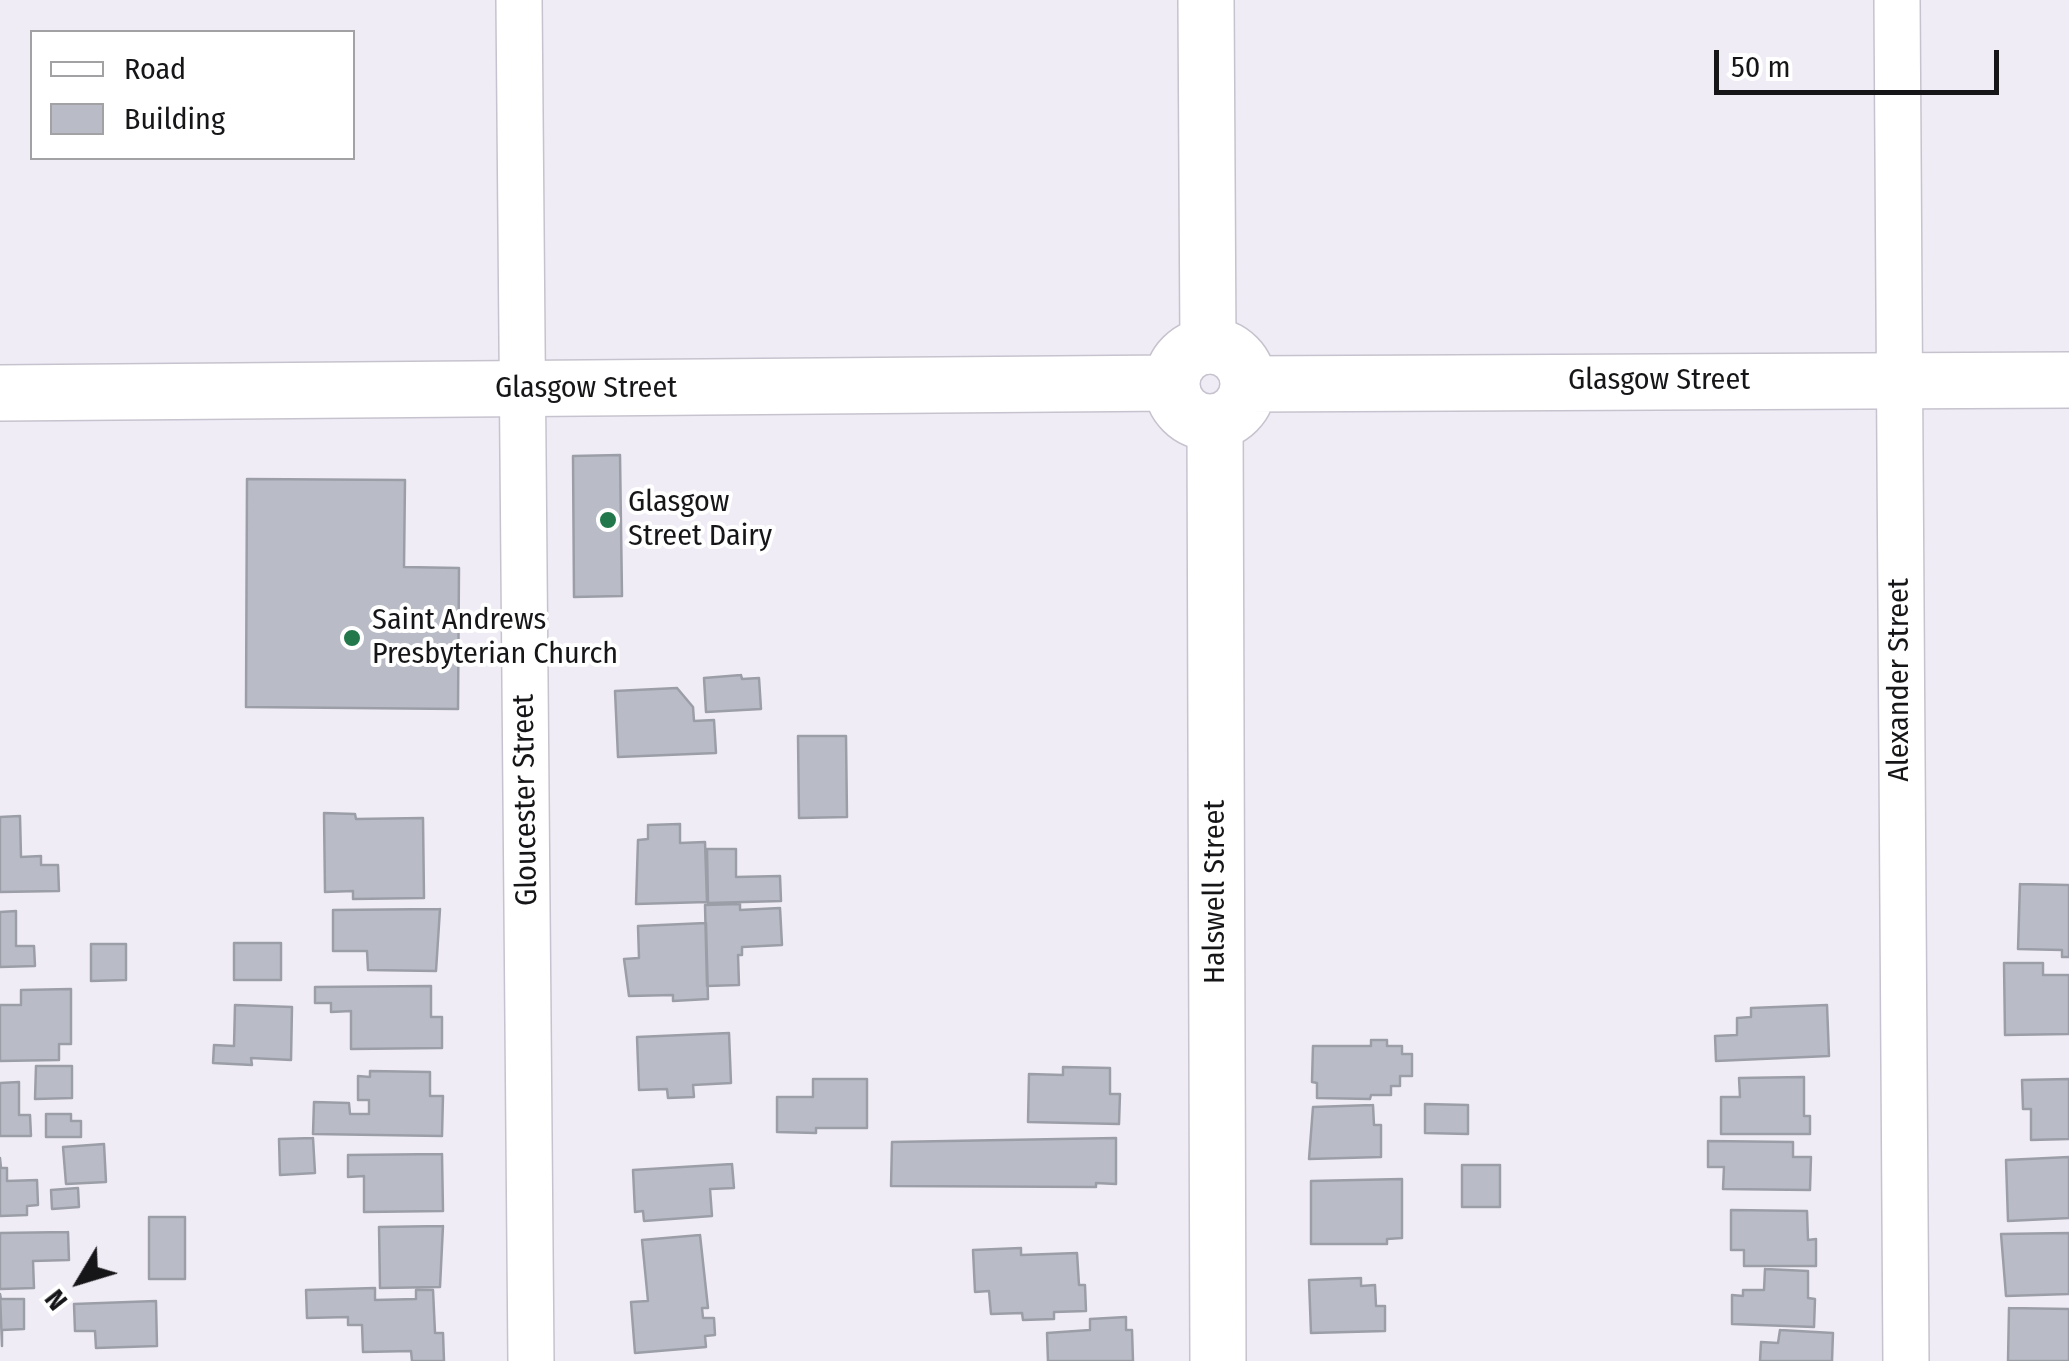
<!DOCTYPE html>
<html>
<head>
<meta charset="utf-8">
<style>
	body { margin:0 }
	#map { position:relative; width:2069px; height:1361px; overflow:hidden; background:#f0ecf6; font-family:"Fira Sans Condensed",sans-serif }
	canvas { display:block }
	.legend { position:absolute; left:30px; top:30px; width:325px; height:130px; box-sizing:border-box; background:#fff; border:2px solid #a2a1a3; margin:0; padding:12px 18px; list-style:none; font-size:30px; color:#161518 }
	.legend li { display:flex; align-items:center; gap:20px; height:50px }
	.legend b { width:50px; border:2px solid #a2a1a3 }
	.north { position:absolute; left:30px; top:1231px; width:100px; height:100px; -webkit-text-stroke:8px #fff; paint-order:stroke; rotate:232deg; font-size:28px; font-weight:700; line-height:40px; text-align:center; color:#161518 }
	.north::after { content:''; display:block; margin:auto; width:35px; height:45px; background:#161518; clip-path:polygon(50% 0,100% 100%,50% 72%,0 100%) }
	.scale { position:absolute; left:1714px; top:50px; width:285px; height:45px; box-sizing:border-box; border:5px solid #161518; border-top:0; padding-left:12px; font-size:30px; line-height:35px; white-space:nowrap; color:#161518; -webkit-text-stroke:8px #fff; paint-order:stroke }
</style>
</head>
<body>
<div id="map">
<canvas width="2069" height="1361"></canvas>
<ul class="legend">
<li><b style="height:12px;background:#fff"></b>Road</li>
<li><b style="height:28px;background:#b9bcc6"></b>Building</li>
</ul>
<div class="north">N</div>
<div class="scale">50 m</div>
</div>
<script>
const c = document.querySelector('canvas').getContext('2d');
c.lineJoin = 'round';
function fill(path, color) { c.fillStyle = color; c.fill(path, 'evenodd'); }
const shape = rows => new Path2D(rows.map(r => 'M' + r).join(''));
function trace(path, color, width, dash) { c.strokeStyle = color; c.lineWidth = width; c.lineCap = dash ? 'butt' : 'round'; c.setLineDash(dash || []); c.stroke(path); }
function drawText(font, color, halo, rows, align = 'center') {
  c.font = font + ' "Fira Sans Condensed",sans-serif'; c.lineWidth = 8; c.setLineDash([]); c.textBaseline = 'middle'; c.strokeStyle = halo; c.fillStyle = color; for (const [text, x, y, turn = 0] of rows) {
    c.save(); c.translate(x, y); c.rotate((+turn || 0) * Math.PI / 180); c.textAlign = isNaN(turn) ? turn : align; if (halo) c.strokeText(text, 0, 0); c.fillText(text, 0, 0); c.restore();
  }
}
const building = shape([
	[620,455,622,596,574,597,573,456,620,455],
	[247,479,405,480,404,567,459,568,458,709,246,707,247,479],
	[741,675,742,679,759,678,761,709,706,712,704,678,741,675],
	[677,688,693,707,694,721,714,720,716,753,618,757,615,691,677,688],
	[798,736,846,736,847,817,799,818,798,736],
	[324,813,355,814,356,819,423,818,424,898,353,899,353,891,325,892,324,813],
	[20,816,21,857,41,856,41,865,58,865,59,891,0,892,0,817,20,816],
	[680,824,680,843,705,842,707,902,636,904,638,840,648,839,648,825,680,824],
	[707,849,736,849,736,877,780,876,781,901,708,903,707,849],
	[2020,884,2069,885,2069,957,2062,957,2062,950,2018,949,2020,884],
	[740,904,740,910,780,908,782,945,742,947,742,955,738,955,739,985,707,986,705,905,740,904],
	[440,909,436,971,368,970,367,951,333,951,333,910,440,909],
	[16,911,16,946,34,946,35,966,0,967,0,912,16,911],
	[706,923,708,999,673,1001,673,995,629,996,624,959,639,958,638,926,706,923],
	[234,943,281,943,281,980,234,980,234,943],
	[91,944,126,944,126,980,91,981,91,944],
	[2004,963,2043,963,2043,975,2069,975,2069,1034,2005,1035,2004,963],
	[431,986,431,1017,442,1017,442,1048,351,1049,351,1011,331,1012,331,1003,315,1003,315,987,431,986],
	[71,989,71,1044,59,1044,59,1060,0,1061,0,1005,21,1005,21,990,71,989],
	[235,1005,292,1007,291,1060,251,1058,252,1065,213,1063,214,1045,234,1046,235,1005],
	[1827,1005,1829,1056,1716,1061,1715,1036,1737,1035,1737,1018,1751,1017,1751,1008,1827,1005],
	[729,1033,731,1083,693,1085,694,1097,668,1098,667,1089,639,1090,637,1037,729,1033],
	[1371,1040,1387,1040,1387,1046,1402,1046,1402,1054,1412,1054,1412,1076,1400,1076,1400,1086,1391,1086,1391,1095,1371,1095,1370,1099,1317,1098,1317,1083,1312,1082,1313,1046,1371,1046,1371,1040],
	[36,1066,72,1066,72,1098,35,1099,36,1066],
	[1063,1067,1110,1068,1110,1094,1120,1094,1119,1124,1028,1122,1029,1074,1063,1075,1063,1067],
	[370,1071,430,1072,430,1096,443,1096,442,1136,313,1134,314,1102,349,1103,350,1114,369,1114,369,1100,358,1100,358,1076,370,1077,370,1071],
	[1804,1077,1804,1116,1810,1116,1810,1134,1721,1134,1721,1097,1740,1097,1739,1078,1804,1077],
	[813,1079,867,1079,867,1128,816,1128,816,1133,777,1132,777,1097,813,1097,813,1079],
	[2069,1079,2069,1139,2031,1140,2031,1109,2023,1109,2022,1080,2069,1079],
	[19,1082,19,1115,30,1115,31,1136,0,1136,0,1083,19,1082],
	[1425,1104,1468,1105,1468,1134,1425,1133,1425,1104],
	[1373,1105,1374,1125,1381,1125,1381,1157,1309,1159,1313,1107,1373,1105],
	[46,1114,71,1114,71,1121,81,1121,81,1137,46,1137,46,1114],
	[313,1138,315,1173,280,1175,279,1139,313,1138],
	[1116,1138,1116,1184,1096,1183,1096,1187,891,1186,892,1142,1116,1138],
	[1708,1141,1793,1142,1793,1157,1811,1157,1810,1190,1723,1189,1724,1167,1708,1167,1708,1141],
	[104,1144,106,1182,66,1184,63,1147,104,1144],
	[442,1154,443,1211,364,1212,364,1176,348,1177,348,1155,442,1154],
	[2069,1157,2069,1218,2008,1221,2006,1160,2069,1157],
	[0,1158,1,1168,7,1168,7,1181,37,1180,38,1205,27,1206,27,1215,0,1216,0,1158],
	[732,1164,734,1188,710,1189,712,1216,644,1221,643,1211,635,1212,633,1170,732,1164],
	[1462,1165,1500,1165,1500,1207,1462,1207,1462,1165],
	[1402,1179,1402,1238,1387,1239,1387,1244,1311,1244,1311,1181,1402,1179],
	[78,1188,79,1207,52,1209,51,1190,78,1188],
	[1731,1210,1807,1211,1808,1240,1816,1239,1816,1266,1744,1266,1744,1250,1731,1250,1731,1210],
	[149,1217,185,1217,185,1279,149,1279,149,1217],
	[443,1226,440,1287,380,1288,379,1227,443,1226],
	[68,1232,69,1260,33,1261,34,1288,0,1289,0,1233,68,1232],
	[2069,1233,2069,1294,2006,1296,2001,1234,2069,1233],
	[700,1235,708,1308,702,1308,703,1318,714,1318,715,1335,705,1336,706,1347,635,1353,631,1302,648,1301,642,1240,700,1235],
	[1021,1248,1021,1255,1077,1253,1079,1285,1085,1285,1086,1311,1054,1312,1054,1319,1023,1320,1022,1313,991,1314,989,1291,975,1292,973,1250,1021,1248],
	[1765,1269,1808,1271,1808,1298,1815,1299,1814,1327,1732,1324,1732,1295,1743,1296,1743,1290,1764,1290,1765,1269],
	[1361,1278,1361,1286,1375,1285,1376,1306,1385,1306,1385,1331,1311,1333,1309,1280,1361,1278],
	[375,1288,375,1300,416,1299,416,1290,433,1290,435,1333,443,1333,444,1361,412,1361,411,1351,363,1352,362,1325,348,1325,348,1317,307,1318,306,1290,375,1288],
	[0,1294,1,1299,24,1299,24,1329,2,1330,2,1346,0,1294],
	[156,1301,157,1346,96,1348,95,1331,75,1331,74,1304,156,1301],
	[2009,1308,2069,1309,2069,1361,2008,1361,2009,1308],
	[1126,1317,1126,1330,1132,1330,1133,1361,1048,1361,1047,1333,1090,1330,1090,1319,1126,1317],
	[1780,1330,1833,1333,1832,1361,1760,1361,1761,1342,1778,1343,1780,1330]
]);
const minor = shape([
	[519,0,531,1361],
	[1897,0,1906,1361]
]);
const tertiary = shape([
	[1206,0,1208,346],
	[1215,422,1218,1361]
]);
const secondary = shape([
	'1172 384a38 38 0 1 1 76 0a38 38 0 1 1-76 0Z',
	[1248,384,2069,380],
	[0,393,1172,383]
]);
const markers = [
	[608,520,10,"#22784b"],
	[352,638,10,"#22784b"]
];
const streetNames = [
	["Glasgow Street",1659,381],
	["Glasgow Street",586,389],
	["Alexander Street",1900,680,-90],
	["Gloucester Street",526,800,-91],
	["Halswell Street",1216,892,-90]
];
const poiNames = [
	["Glasgow",628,503],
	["Street Dairy",628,537],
	["Saint Andrews",372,621],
	["Presbyterian Church",372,655]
];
fill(building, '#b9bcc6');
trace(building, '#9b9ea7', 2.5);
trace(minor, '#c7c3ce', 48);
trace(tertiary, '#c7c3ce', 58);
trace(secondary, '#c7c3ce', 58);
trace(minor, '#fff', 45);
trace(tertiary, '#fff', 55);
trace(secondary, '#fff', 55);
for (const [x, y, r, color] of markers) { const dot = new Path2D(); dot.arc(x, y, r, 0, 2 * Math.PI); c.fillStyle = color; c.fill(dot); trace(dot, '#fff', 4); }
drawText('30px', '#161518', '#fff', streetNames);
drawText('30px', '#161518', '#fff', poiNames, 'left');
</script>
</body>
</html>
